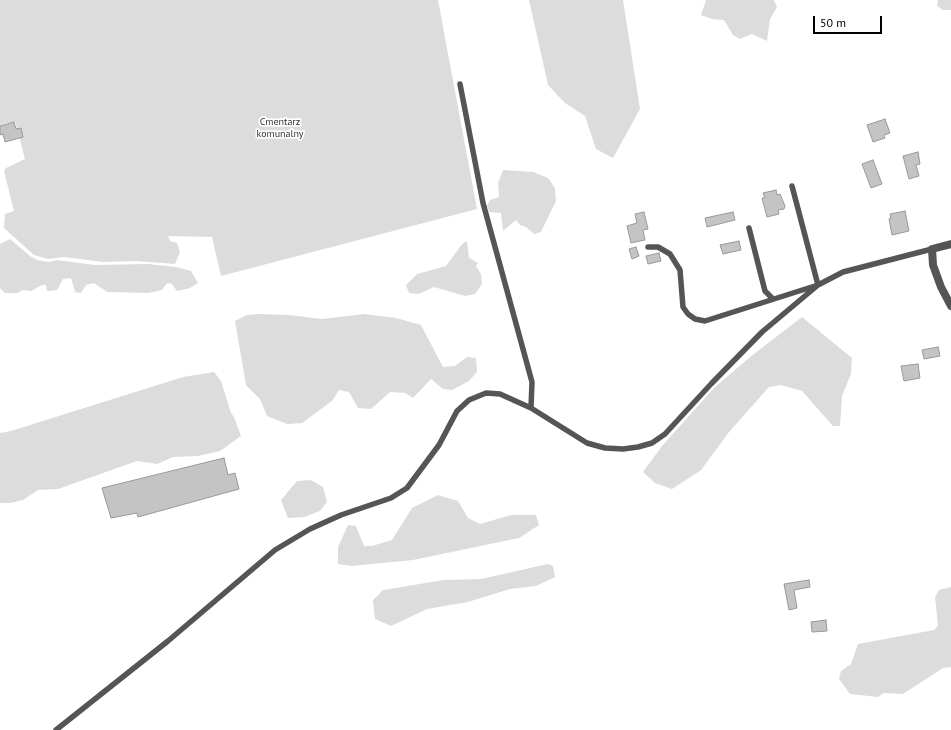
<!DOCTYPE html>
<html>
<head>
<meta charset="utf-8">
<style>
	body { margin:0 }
	#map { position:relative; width:951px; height:730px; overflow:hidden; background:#fff; font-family:"PT Sans",sans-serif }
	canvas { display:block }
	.scale { position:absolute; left:813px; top:16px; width:69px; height:18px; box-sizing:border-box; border:2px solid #000; border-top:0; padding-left:5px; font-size:12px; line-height:14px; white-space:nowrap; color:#000; -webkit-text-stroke:3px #fff; paint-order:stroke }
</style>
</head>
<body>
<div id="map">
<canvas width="951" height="730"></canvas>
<div class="scale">50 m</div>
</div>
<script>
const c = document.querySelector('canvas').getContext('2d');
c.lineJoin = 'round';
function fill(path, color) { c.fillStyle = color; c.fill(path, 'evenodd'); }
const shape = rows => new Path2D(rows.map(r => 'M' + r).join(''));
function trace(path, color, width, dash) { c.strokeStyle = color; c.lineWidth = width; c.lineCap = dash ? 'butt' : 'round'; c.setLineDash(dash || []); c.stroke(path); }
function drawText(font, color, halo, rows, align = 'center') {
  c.font = font + ' "PT Sans",sans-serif'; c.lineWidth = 3.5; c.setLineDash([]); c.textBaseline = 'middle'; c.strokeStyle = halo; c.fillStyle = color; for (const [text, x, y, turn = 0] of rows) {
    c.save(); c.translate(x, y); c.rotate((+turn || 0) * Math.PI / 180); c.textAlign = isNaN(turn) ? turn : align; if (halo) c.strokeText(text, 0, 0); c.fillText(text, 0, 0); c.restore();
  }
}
const green = shape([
	[0,0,438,0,477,209,221,276,212,237,168,236,170,241,177,243,180,252,175,264,136,261,103,262,64,257,48,259,34,255,4,228,5,214,14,211,4,171,6,168,25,159,15,121,0,125],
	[529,0,623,0,640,109,613,158,596,149,585,116,565,103,548,85],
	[706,0,774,0,777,7,770,19,767,41,752,34,740,39,733,35,724,20,712,19,701,15],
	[938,0,951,0,951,10,943,10,937,6],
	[503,170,533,172,548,178,555,188,556,201,541,232,534,234,526,227,520,225,516,220,503,231,501,213,489,212,487,206,490,200,499,197,498,183],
	[10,239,30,256,37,260,49,262,57,260,95,265,148,264,176,267,191,271,198,283,190,288,177,291,172,284,167,283,162,290,148,293,107,292,94,283,86,285,81,293,75,292,71,278,63,279,57,290,50,291,47,291,46,285,42,285,31,291,22,290,18,293,5,293,0,288,0,244],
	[467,241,469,258,478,263,476,266,481,274,482,284,475,294,465,296,434,287,419,294,409,293,406,285,417,274,446,266,462,244],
	[259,314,289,315,322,319,364,314,396,318,421,325,443,367,455,366,467,357,476,358,477,372,469,381,452,390,443,389,431,379,413,398,405,393,390,392,371,409,358,408,349,392,339,390,332,401,302,423,287,424,267,416,260,399,246,385,235,321,247,315],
	[802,317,852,358,851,374,842,396,840,426,833,426,802,391,781,385,769,387,729,432,701,470,672,489,655,483,643,472,662,446,714,388,750,357],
	[214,372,221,381,231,413,234,417,241,436,220,451,198,456,173,457,157,464,137,461,58,489,38,490,23,500,11,503,0,503,0,433,11,431,183,377],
	[311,480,323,487,327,502,320,511,304,517,288,518,281,500,297,481],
	[438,495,458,501,468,518,480,524,511,515,536,515,539,525,519,538,413,560,352,566,338,564,338,547,348,525,356,526,364,546,372,546,392,540,412,508],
	[548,564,553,566,555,577,536,586,510,589,468,602,427,609,391,626,375,619,373,600,383,590,444,580,481,579],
	[951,587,951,667,943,668,903,694,884,693,878,697,850,694,839,679,841,671,851,664,858,644,934,630,938,626,935,597,939,590]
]);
const building = shape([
	[885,119,890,133,884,135,885,138,873,142,867,125,885,119],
	[14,122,16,129,21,128,23,137,5,142,3,134,0,135,0,126,14,122],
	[918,152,920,164,916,165,919,176,909,179,903,156,918,152],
	[873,160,882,184,871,188,862,164,873,160],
	[776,190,777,195,780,194,785,206,784,209,778,210,779,214,767,217,762,198,765,198,763,193,776,190],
	[905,211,909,231,892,235,889,219,891,218,890,214,905,211],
	[644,212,648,229,643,230,645,240,631,243,627,226,637,223,635,214,644,212],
	[733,212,735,220,707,227,705,218,733,212],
	[739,241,741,250,723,254,720,245,739,241],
	[636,247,639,256,632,259,629,249,636,247],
	[659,253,661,261,648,264,646,256,659,253],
	[938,347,940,356,924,359,922,350,938,347],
	[918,364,920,378,904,381,901,366,918,364],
	[224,458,228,475,235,473,239,489,138,517,137,513,111,518,102,488,224,458],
	[809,580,810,587,794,590,797,608,789,610,784,584,809,580],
	[826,620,827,631,812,632,811,622,826,620]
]);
const service = shape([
	[460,84,483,203,532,382,531,408],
	[792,186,818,285],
	[749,228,765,291,773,299],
	[648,247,658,247,670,254,680,270,683,307,688,314,695,319,705,321,818,285,843,272,932,249],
	[56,730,168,641,275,550,310,529,341,515,391,498,407,488,439,445,457,411,469,400,486,393,500,394,531,408,587,443,605,448,623,449,638,447,652,443,665,434,711,384,762,332,818,285]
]);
const minor = shape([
	[951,244,932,249,933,265,941,287,951,306]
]);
const parkNames = [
	["Cmentarz",280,122],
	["komunalny",280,134]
];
fill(green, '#dcdcdc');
fill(building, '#c4c4c4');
trace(building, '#999', 1);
trace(service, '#555', 5.5);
trace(minor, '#555', 8);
drawText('10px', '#333', '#fff', parkNames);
</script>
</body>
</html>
